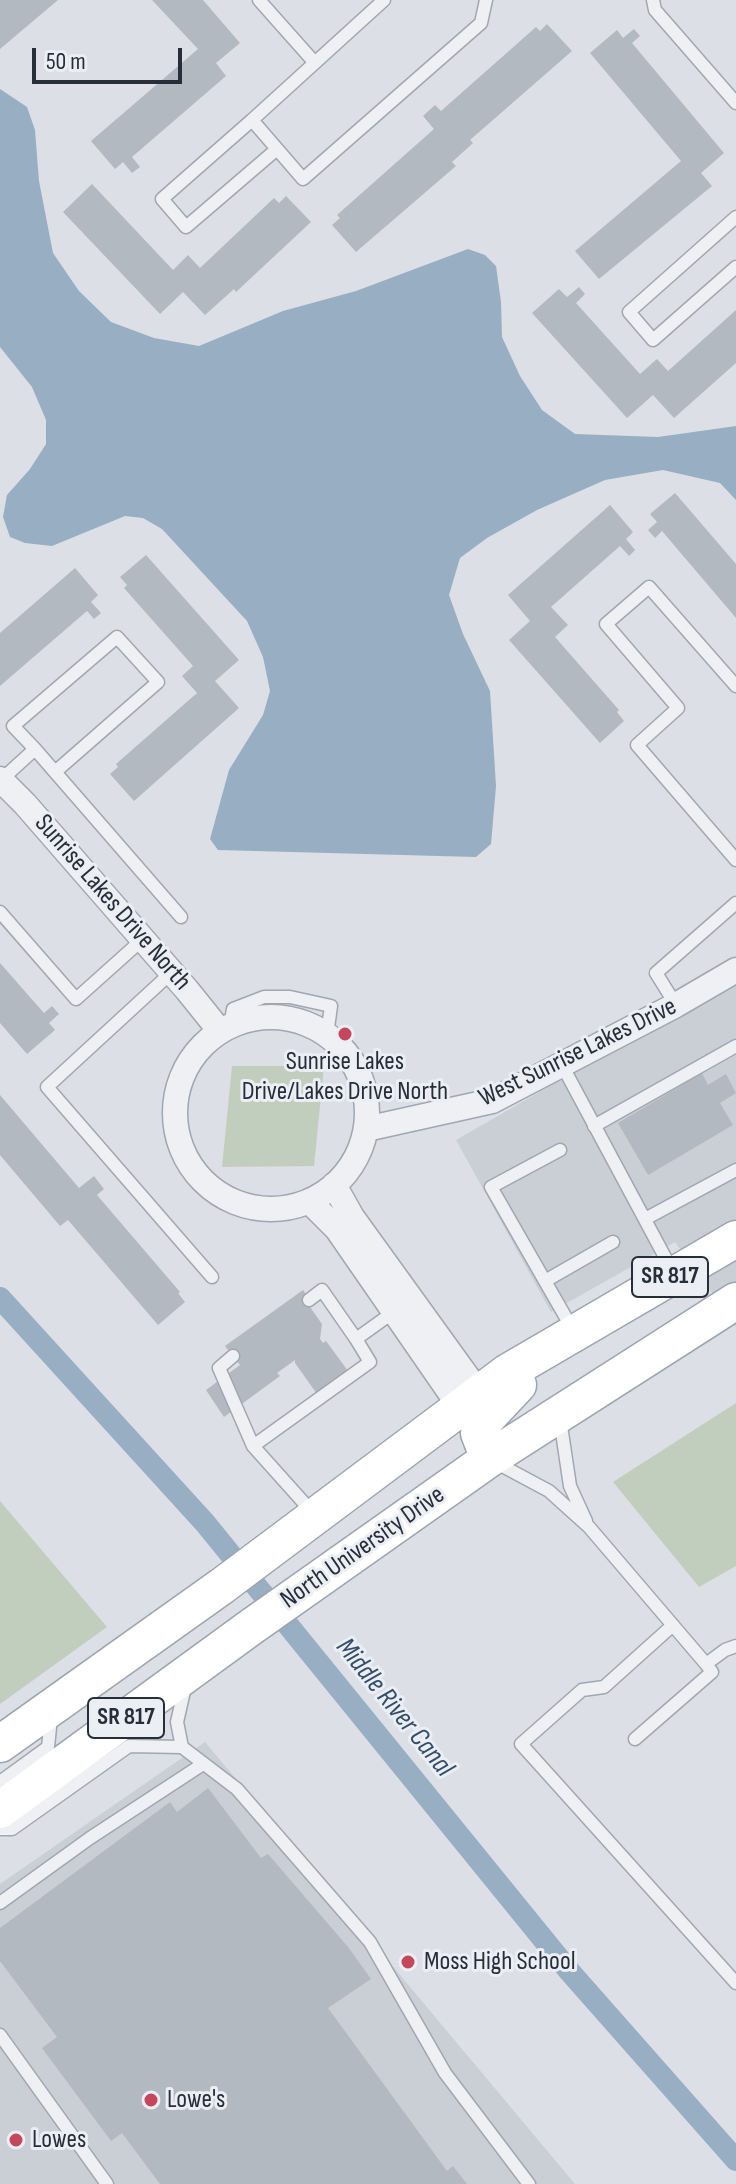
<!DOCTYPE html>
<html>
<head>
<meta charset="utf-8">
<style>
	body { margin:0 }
	#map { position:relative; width:736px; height:2184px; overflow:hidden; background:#dcdfe5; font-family:"Sofia Sans Condensed",sans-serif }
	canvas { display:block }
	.scale { position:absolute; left:32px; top:48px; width:150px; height:36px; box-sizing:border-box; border:4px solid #272e3a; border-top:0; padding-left:10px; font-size:24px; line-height:28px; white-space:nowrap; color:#272e3a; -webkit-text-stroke:6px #ebeef3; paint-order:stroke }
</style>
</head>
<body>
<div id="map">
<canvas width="736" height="2184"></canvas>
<div class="scale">50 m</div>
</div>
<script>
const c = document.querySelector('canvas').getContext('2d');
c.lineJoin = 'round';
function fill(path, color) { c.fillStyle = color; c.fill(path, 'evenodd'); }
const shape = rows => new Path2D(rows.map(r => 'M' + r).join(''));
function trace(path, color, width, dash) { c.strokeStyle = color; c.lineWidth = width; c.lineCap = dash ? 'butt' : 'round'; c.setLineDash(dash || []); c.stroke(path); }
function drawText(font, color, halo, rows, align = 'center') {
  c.font = font + ' "Sofia Sans Condensed",sans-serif'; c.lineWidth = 6; c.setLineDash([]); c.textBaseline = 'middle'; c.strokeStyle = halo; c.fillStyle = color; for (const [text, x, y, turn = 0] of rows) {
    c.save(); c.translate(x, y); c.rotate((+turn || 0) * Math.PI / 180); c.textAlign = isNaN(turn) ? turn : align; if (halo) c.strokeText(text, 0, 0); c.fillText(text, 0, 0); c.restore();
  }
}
const built = shape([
	[736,979,736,1326,675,1242,551,1312,456,1140],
	[205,1742,575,2184,0,2184,0,1884]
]);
const green = shape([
	[232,1066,324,1066,314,1166,222,1167],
	[736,1403,736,1566,699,1587,613,1482],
	[0,1501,107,1627,0,1704]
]);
const water = shape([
	[0,89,27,107,35,130,39,181,53,253,79,291,111,322,154,338,199,346,283,311,356,291,468,249,485,255,496,266,501,302,502,337,520,376,542,410,575,434,658,437,736,426,736,500,720,483,663,470,605,480,537,510,487,538,460,558,449,595,463,634,490,691,496,786,491,844,476,857,218,850,210,839,229,770,263,715,270,691,263,657,247,621,162,529,143,518,125,516,52,546,25,543,10,537,3,517,7,495,30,469,46,444,46,420,32,387,0,347]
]);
const canal = shape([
	[0,1298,205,1523,570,1972,736,2160]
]);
const building = shape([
	[0,0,58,0,0,49],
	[152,0,203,0,240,43,216,63,226,76,132,157,140,167,132,173,123,162,115,169,91,141,198,49],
	[547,24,572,51,470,140,473,143,452,162,456,166,356,252,332,225,340,218,337,215,434,129,423,116,435,105,441,111,536,27,540,31],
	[634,29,640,36,632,43,724,153,701,173,712,186,599,279,575,251,681,161,590,53,617,30,623,38],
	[92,184,173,270,188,255,200,268,274,198,279,203,286,196,311,222,236,292,234,289,205,315,183,292,160,314,63,212],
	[579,287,585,294,576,303,640,374,657,359,668,371,736,310,736,363,674,418,653,395,627,418,532,313,559,289,567,297],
	[675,493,736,564,736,618,662,531,655,538,648,530,657,522,650,514],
	[610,505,633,532,626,539,635,550,629,556,620,546,551,607,568,625,555,637,619,710,617,712,624,721,600,743,509,640,530,621,508,595],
	[146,555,239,660,215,681,239,708,134,801,110,774,118,767,116,764,197,693,182,676,193,666,124,588,127,585,120,577],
	[75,568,98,595,91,602,101,613,94,619,87,611,0,686,0,633],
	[0,963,44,1013,52,1006,59,1014,49,1023,55,1030,27,1054,0,1023],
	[702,1073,708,1085,726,1074,736,1093,720,1103,733,1125,648,1175,618,1123],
	[0,1095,79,1188,94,1176,104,1189,97,1195,180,1292,178,1293,185,1302,158,1325,68,1220,60,1226,0,1155],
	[303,1290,313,1305,310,1307,322,1324,320,1339,323,1343,326,1341,348,1371,317,1394,295,1363,295,1360,277,1373,280,1376,224,1417,206,1390,240,1365,225,1346],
	[208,1788,261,1858,268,1854,348,1947,371,1979,328,2008,447,2171,453,2166,467,2184,160,2184,122,2133,111,2141,42,2048,57,2037,0,1961,0,1928,170,1802,177,1812]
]);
const service = shape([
	[259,0,315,63],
	[384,0,252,120,303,179,481,23,486,0],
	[653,0,655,10,736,103],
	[252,120,162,199,186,227,277,149],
	[736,217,629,312,653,340,736,267],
	[736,686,649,587,606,624,678,708,637,745,736,860],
	[35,749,13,726,117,637,158,682,55,772],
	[1,780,35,749,181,917],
	[0,912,76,999,143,939],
	[172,972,47,1087,212,1277],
	[676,1005,656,973,736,903],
	[230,1026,233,1009,264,997,290,997,331,1006,327,1035],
	[562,1065,673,1272],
	[594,1126,736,1046],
	[560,1150,491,1187,573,1330],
	[645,1219,736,1170],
	[545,1281,613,1242],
	[309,1300,322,1290,356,1339],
	[233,1356,219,1368,253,1446,313,1513],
	[560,1419,570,1486,586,1521],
	[253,1446,370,1362,356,1339,395,1311],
	[493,1461,549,1491,589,1527,706,1664,725,1650,736,1646],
	[673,1625,604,1687,582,1690,521,1744,736,1983],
	[635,1739,712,1672,706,1664],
	[182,1747,237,1789,370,1942,445,2073,529,2184],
	[0,1782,48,1747,51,1718],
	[0,1829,12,1829,129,1746,182,1747,177,1722,185,1687],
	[0,1903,90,1838,203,1764],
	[0,2035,107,2184]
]);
const minor = shape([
	[0,779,25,804,187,990,220,1031],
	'175 1113a96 96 0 1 1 192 0a96 96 0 1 1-192 0Z',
	[366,1129,492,1101,676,1005,736,970],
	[334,1185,352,1217,479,1393],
	[309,1201,337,1229,460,1407]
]);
const primary = shape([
	[489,1459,479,1433,486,1419,518,1385],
	[0,1744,222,1586,508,1372,736,1239],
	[0,1810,251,1627,489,1459,736,1301]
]);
const markers = [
	[345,1034,8,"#c4475b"],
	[408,1962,8,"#c4475b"],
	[151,2100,8,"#c4475b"],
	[16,2140,8,"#c4475b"]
];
const shields = [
	[670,1277,76],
	[126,1718,76]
];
const shieldNames = [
	["SR 817",670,1277],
	["SR 817",126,1718]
];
const streetNames = [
	["Sunrise Lakes Drive North",112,903,49],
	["West Sunrise Lakes Drive",578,1053,-26],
	["North University Drive",363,1548,-35]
];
const poiNames = [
	["Sunrise Lakes",345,1062,"center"],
	["Drive/Lakes Drive North",345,1092,"center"],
	["Moss High School",424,1962],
	["Lowe's",167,2100],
	["Lowes",32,2140]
];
const waterNames = [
	["Middle River Canal",394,1708,51]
];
fill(built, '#cacfd6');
fill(green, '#c2cebd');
fill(water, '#98aec3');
trace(canal, '#98aec3', 22);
fill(building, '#b3b9c1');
trace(service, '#a2a6ae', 15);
trace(minor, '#a2a6ae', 27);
trace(primary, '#9ca4b0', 39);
trace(service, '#eef0f4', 12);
trace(minor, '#eef0f4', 24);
trace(primary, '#fff', 36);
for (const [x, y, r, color] of markers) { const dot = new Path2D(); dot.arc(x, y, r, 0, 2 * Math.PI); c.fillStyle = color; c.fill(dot); trace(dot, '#ebeef3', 3); }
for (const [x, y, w] of shields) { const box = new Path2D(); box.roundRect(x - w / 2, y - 20, w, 40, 6); c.fillStyle = '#ebeef3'; c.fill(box); trace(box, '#272e3a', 2); }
drawText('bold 24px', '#272e3a', null, shieldNames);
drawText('26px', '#272e3a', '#ebeef3', streetNames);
drawText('26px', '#272e3a', '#ebeef3', poiNames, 'left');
drawText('italic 28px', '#344d6b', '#ebeef3', waterNames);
</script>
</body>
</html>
